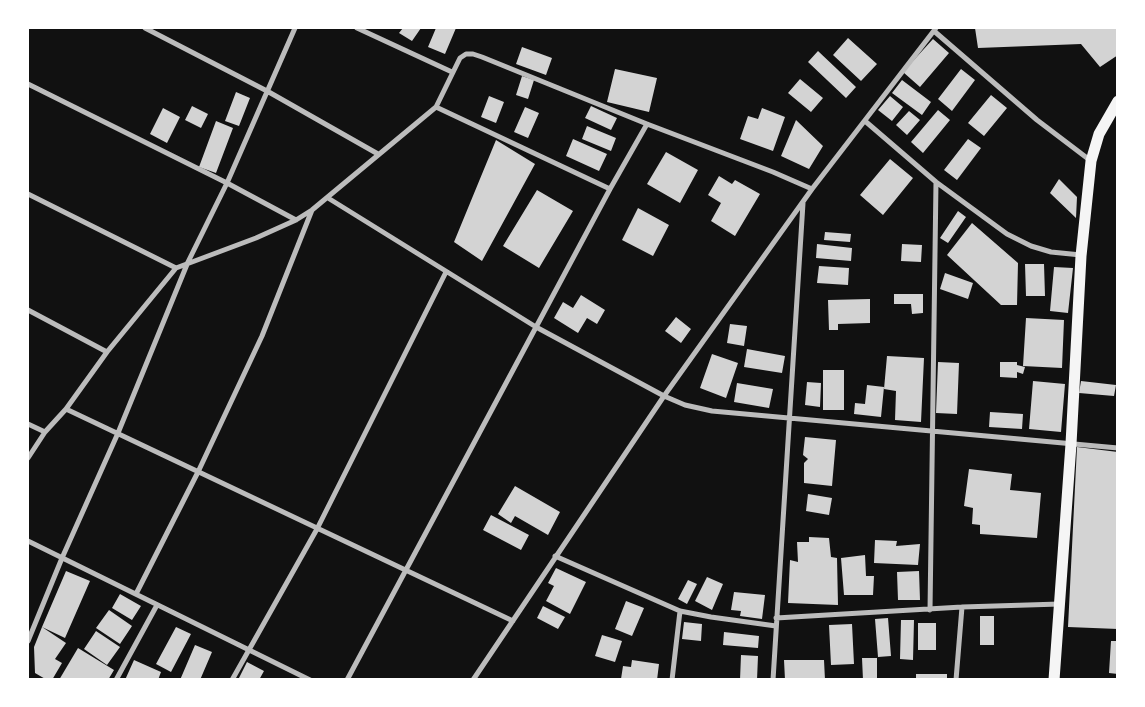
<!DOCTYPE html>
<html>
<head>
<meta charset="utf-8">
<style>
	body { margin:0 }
	#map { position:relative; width:1145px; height:707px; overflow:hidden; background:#111; font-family:"IBM Plex Sans",sans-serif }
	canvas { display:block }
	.frame { position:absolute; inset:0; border:29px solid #fff; pointer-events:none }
</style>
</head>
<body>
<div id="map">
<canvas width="1145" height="707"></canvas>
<div class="frame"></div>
</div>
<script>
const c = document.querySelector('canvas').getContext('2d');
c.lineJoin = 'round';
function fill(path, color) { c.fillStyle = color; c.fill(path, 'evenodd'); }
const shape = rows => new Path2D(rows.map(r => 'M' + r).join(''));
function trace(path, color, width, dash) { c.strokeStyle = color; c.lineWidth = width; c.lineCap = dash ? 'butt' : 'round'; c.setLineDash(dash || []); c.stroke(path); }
const building = shape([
	[403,28,421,28,412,41,399,33],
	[436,28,456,28,445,54,428,47],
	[975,28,1118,28,1118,55,1100,67,1081,44,978,48],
	[848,38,877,64,861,81,833,55],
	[933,39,949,53,920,87,903,72],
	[522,47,552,58,546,75,516,64],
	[818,51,856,87,846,98,808,62],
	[615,69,657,78,649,112,607,102],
	[961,69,975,80,952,111,938,99],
	[522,76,534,80,528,99,516,95],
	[800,79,823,98,811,112,788,93],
	[902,80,931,102,922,115,892,93],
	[236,92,250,98,239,126,225,121],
	[991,95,1007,108,984,136,968,123],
	[489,96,504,102,496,123,481,117],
	[890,96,903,107,892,121,878,110],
	[192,106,208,114,201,128,185,120],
	[591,106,617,118,611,130,585,118],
	[525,107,539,113,528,138,514,132],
	[163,108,180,117,167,143,150,134],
	[762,108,785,117,773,151,740,139,748,116,758,119],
	[938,110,950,120,923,153,911,142],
	[909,111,920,120,907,135,896,125],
	[796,120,823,146,809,169,781,156],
	[216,121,233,128,216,173,199,167],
	[587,126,616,138,611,151,582,139],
	[573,139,607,154,599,171,566,156],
	[968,139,981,148,957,180,944,170],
	[496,140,535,164,482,261,454,242],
	[666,152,698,170,680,203,647,184],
	[890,159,913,178,883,215,860,195],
	[719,176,732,184,735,180,760,194,735,236,711,221,721,203,708,195],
	[1059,179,1077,197,1076,218,1050,193],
	[537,190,573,211,539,268,503,246],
	[638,208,669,225,653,256,622,240],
	[958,211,966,217,948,243,940,238],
	[972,223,1018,263,1017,305,1001,305,947,255],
	[825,232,851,234,850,242,824,240],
	[817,244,852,248,851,261,816,258],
	[902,244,922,245,921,262,901,261],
	[1025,264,1044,264,1045,296,1026,296],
	[819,266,849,268,848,285,817,283],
	[1054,267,1073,268,1068,313,1050,311],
	[945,273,973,283,968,299,940,289],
	[894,294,923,294,923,313,912,314,911,304,894,304],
	[581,295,605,310,597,324,587,318,578,333,554,318,563,302,573,308],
	[870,299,870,323,838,324,838,330,829,330,828,300],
	[676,317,691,329,681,343,665,331],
	[1026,318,1064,320,1062,368,1023,366],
	[730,324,747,326,744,346,727,343],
	[747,349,785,356,782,373,744,367],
	[712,354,738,363,726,398,700,388],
	[887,356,924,358,921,422,895,420,896,391,884,389],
	[938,362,959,363,957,414,936,413],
	[1000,362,1017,362,1017,365,1025,367,1023,374,1017,372,1017,378,1000,377],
	[823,370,844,370,844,410,823,410],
	[1033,381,1065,384,1061,432,1029,429],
	[1081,381,1116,385,1114,396,1079,393],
	[807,382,821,383,820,407,805,405],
	[737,383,773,389,769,408,734,402],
	[867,385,884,387,881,417,854,414,855,403,865,404],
	[990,412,1023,414,1022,429,989,427],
	[805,437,836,440,832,486,804,483,804,463,808,459,803,455],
	[1077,447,1118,452,1118,629,1068,627],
	[969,469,1012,474,1010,490,1041,493,1037,538,980,534,980,525,972,524,973,508,964,506],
	[515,486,560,512,548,535,515,516,511,523,498,514],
	[808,494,832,498,829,515,806,511],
	[491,515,529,535,521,550,483,530],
	[809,537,829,538,831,557,837,558,838,605,788,603,790,560,798,562,797,542,809,542],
	[875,540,897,541,896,546,920,544,918,565,874,563],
	[865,555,866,576,874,576,873,595,844,595,841,558],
	[556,568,586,582,570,614,546,601,554,586,548,583],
	[66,571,90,581,65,638,42,627],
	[919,571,920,600,898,600,897,572],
	[707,577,723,584,712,610,695,601],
	[688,580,697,584,687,604,678,599],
	[734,592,765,595,762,619,740,616,741,611,731,610],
	[120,594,141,606,132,620,112,608],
	[626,601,644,608,632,636,615,629],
	[543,606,565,617,558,629,537,618],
	[109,610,132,626,120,644,96,628],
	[980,616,994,616,994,645,980,645],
	[888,618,891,656,878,657,875,619],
	[901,620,914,620,913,660,900,659],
	[684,622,702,624,701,641,682,639],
	[918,623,936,623,936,650,918,650],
	[852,624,854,664,831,665,829,625],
	[42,627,66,643,55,659,62,663,52,680,47,680,35,673,34,647],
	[176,627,191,634,171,672,156,664],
	[96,631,120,647,107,665,84,649],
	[724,632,759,636,758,648,723,645],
	[602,635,622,641,615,662,595,656],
	[1111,641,1118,641,1118,674,1109,673],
	[195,645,212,652,200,680,180,680],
	[78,648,114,670,108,680,59,680],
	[741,655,758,656,757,680,740,680],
	[862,658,877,658,877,680,863,680],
	[134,660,161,672,158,680,125,680],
	[632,660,659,664,657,680,621,679,623,666,631,667],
	[784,660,824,660,825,680,785,680],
	[247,662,264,671,259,680,238,680],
	[916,674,947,674,947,680,916,680]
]);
const minor = shape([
	[145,28,267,91,378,154],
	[357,28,452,72],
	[934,31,1037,120,1091,161],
	[28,84,227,183,296,220],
	[436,107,610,189],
	[865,121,936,182,1007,234,1031,246,1051,252,1081,255],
	[28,194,176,268],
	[328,198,536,327,664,396,685,405,712,411,1118,448],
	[28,310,107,352],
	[66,409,513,621],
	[28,424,45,432],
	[28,458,45,432,66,409,107,352,176,268,256,238,296,220,312,210,436,107,460,58,466,54,473,54,482,57,647,124,773,172,812,189],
	[28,541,310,680],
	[555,556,680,611,711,617,776,626],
	[136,594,198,472,262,336,312,210],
	[930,610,936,182],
	[776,618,962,607,1060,604],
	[28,641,62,558,118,433,188,262,227,183,295,28],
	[116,680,157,605],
	[232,680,317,529,446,272],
	[347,680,610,189,647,124],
	[473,680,664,396,812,189,936,28],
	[672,680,680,611],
	[773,680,803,203],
	[956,680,962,607]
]);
const primary = shape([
	[1054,680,1071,444,1081,256,1091,161,1099,134,1118,101]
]);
fill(building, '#d3d3d3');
trace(minor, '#bcbcbc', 5);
trace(primary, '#f5f5f5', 11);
</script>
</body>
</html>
